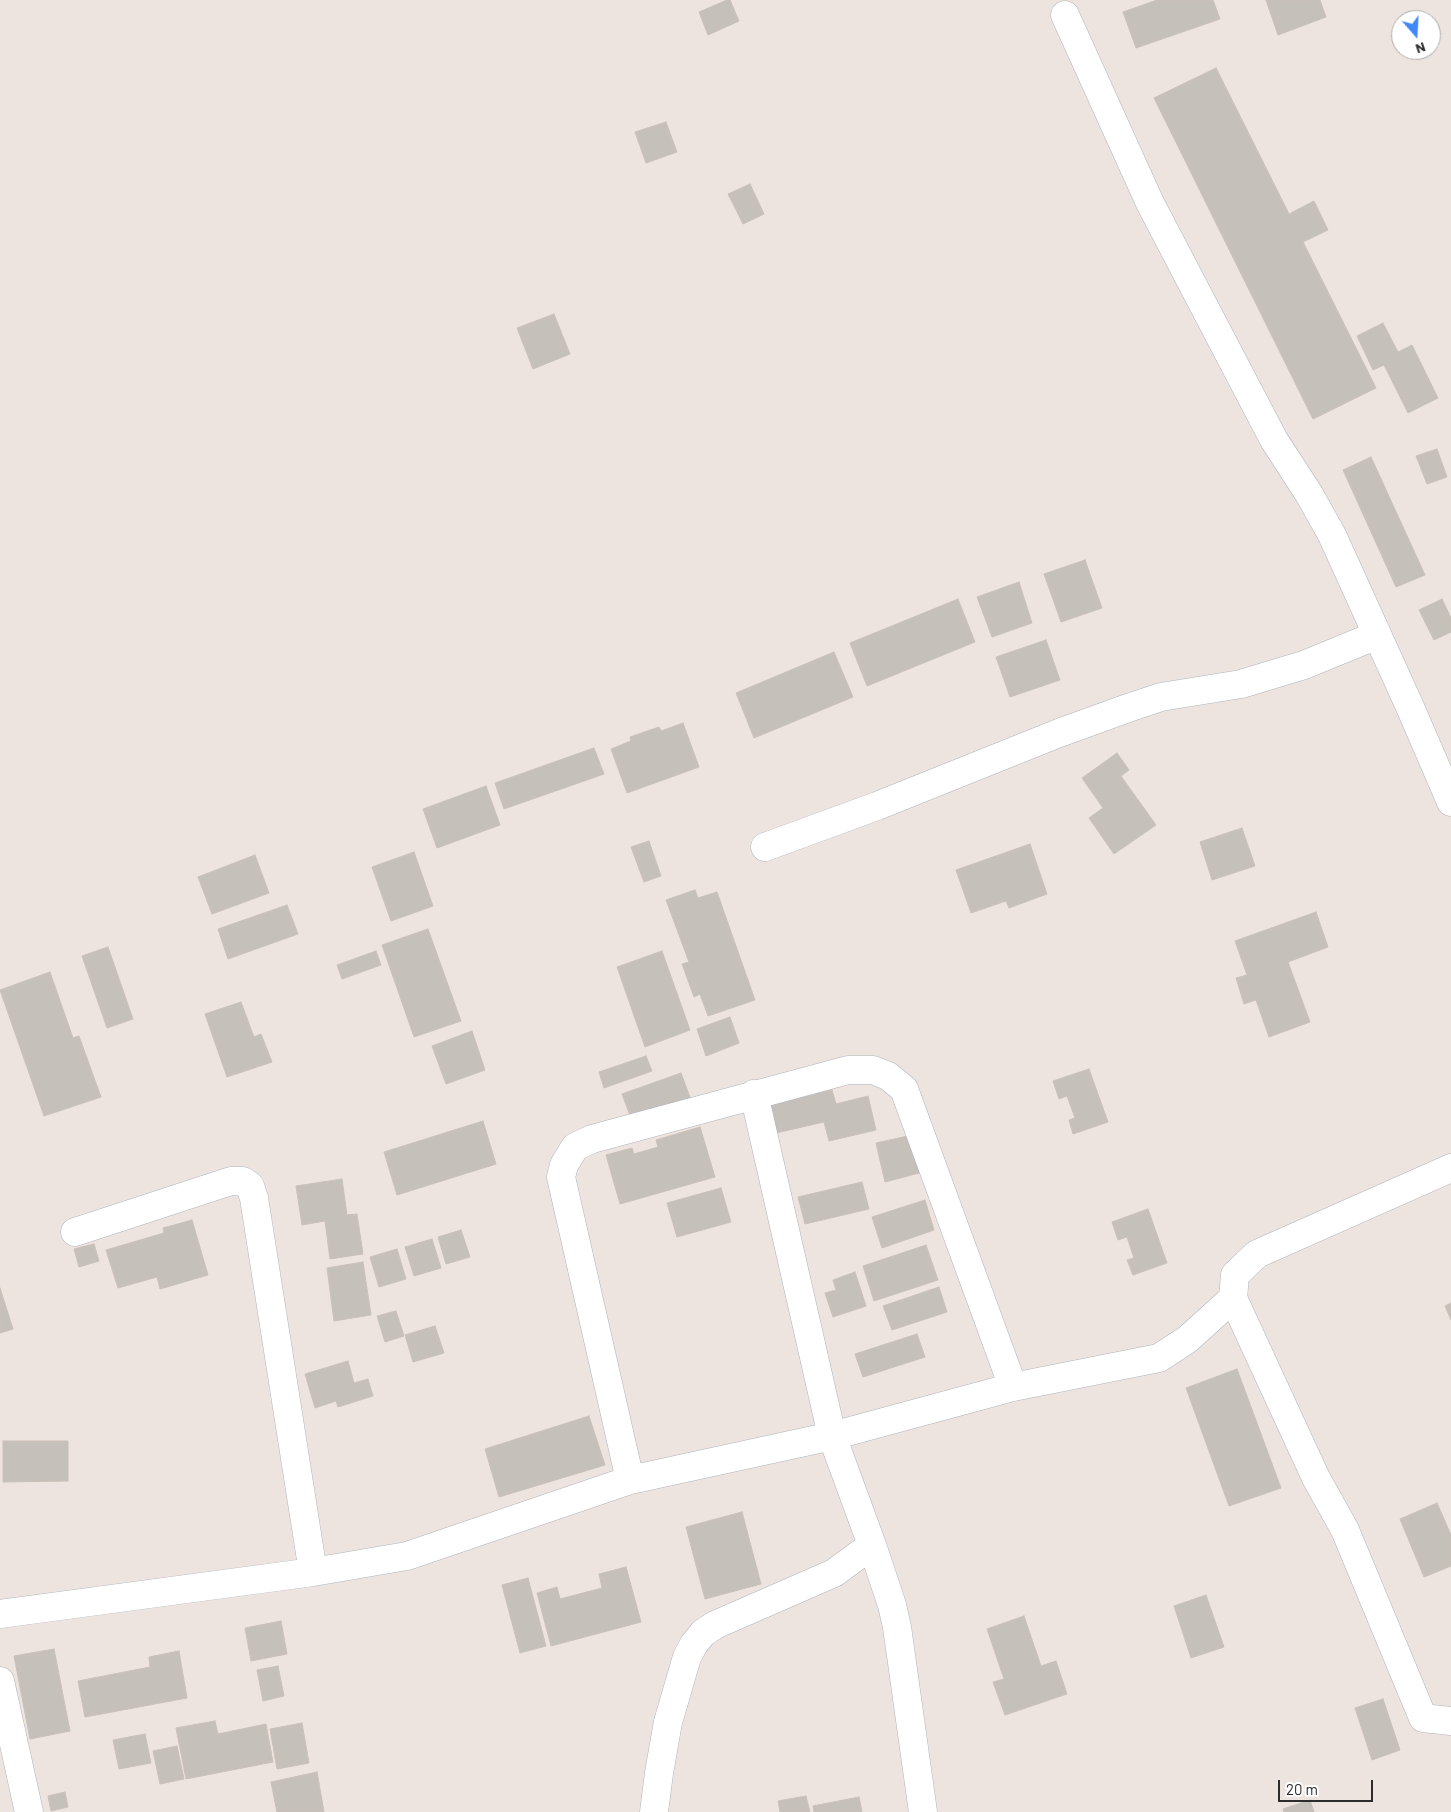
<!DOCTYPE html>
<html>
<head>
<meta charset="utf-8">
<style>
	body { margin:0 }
	#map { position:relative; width:1451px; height:1812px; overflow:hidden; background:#eee4df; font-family:Barlow,sans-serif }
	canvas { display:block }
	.north { position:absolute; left:1391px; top:10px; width:50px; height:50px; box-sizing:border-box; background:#fff; border:1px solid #ababab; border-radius:50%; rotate:161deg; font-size:14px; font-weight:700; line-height:20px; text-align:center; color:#2c2c2c }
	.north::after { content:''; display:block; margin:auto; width:18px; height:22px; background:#4188f9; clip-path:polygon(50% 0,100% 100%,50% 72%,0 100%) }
	.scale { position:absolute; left:1278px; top:1780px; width:95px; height:22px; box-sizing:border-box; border:2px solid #2c2c2c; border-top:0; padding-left:6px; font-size:15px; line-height:18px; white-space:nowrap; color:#2c2c2c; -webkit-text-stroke:4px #fff; paint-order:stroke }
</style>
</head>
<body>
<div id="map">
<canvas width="1451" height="1812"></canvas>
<div class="north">N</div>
<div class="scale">20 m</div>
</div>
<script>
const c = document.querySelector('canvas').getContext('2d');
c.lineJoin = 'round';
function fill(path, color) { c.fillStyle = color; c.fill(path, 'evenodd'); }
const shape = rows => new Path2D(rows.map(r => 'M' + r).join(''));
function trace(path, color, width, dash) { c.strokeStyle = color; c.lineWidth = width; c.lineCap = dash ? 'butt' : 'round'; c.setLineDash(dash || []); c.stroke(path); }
const building = shape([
	[727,0,730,0,739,21,708,35,699,12,727,0],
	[1157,0,1213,0,1220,19,1136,48,1123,12,1157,0],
	[1266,0,1320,0,1326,17,1278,35,1266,0],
	[1216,68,1289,214,1314,201,1328,230,1303,242,1376,388,1313,419,1154,98,1216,68],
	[666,122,677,152,646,163,635,132,666,122],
	[750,184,764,214,743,224,728,194,750,184],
	[554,314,570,354,533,369,517,328,554,314],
	[1383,323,1398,352,1412,345,1438,398,1408,413,1384,365,1373,370,1357,336,1383,323],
	[1437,449,1447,477,1427,484,1416,456,1437,449],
	[1371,457,1425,575,1396,587,1343,470,1371,457],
	[1085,560,1102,608,1061,622,1044,574,1085,560],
	[1019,582,1032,623,992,637,977,597,1019,582],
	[958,599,975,642,867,686,850,643,958,599],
	[1442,599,1451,618,1451,632,1434,640,1419,610,1442,599],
	[1046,640,1060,680,1010,697,996,657,1046,640],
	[834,652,853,697,754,738,736,693,834,652],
	[683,723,699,767,627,793,611,749,631,741,630,737,659,727,661,731,683,723],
	[594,748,604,774,504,809,495,783,594,748],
	[1117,753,1129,770,1121,776,1156,825,1114,854,1089,818,1103,808,1082,778,1117,753],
	[486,786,500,825,437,848,423,809,486,786],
	[1242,828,1255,866,1212,880,1200,842,1242,828],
	[649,841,661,876,644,882,631,847,649,841],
	[1030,844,1047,894,1009,908,1006,901,971,913,956,870,1030,844],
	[414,852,433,906,391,921,372,867,414,852],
	[255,855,269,893,212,914,198,877,255,855],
	[695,890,698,898,717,892,755,1000,708,1016,700,994,694,997,682,964,689,962,666,900,695,890],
	[287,905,298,934,228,959,218,929,287,905],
	[1316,912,1328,947,1288,962,1310,1022,1269,1037,1256,1000,1244,1004,1236,978,1247,975,1235,941,1316,912],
	[428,929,461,1021,414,1037,382,945,428,929],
	[108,947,133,1019,107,1028,82,956,108,947],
	[376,951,381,965,342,979,337,965,376,951],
	[662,951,690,1030,645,1047,617,967,662,951],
	[50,972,73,1038,79,1036,101,1097,44,1116,0,990,50,972],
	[241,1002,254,1037,261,1034,272,1062,227,1077,205,1014,241,1002],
	[730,1017,739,1043,706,1056,697,1029,730,1017],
	[472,1031,485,1070,446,1084,432,1046,472,1031],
	[646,1056,652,1071,604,1088,599,1072,646,1056],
	[1089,1069,1108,1122,1073,1134,1069,1120,1075,1118,1067,1096,1059,1099,1053,1081,1089,1069],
	[681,1073,691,1100,632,1121,622,1094,681,1073],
	[832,1090,836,1104,868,1096,876,1130,829,1141,824,1122,776,1133,769,1105,832,1090],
	[483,1121,496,1164,397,1195,384,1152,483,1121],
	[700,1127,715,1177,620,1204,606,1155,632,1148,634,1154,658,1147,656,1140,700,1127],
	[917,1134,927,1171,885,1182,876,1143,917,1134],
	[342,1179,347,1215,357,1214,363,1254,330,1259,325,1221,302,1225,296,1186,342,1179],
	[862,1182,869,1209,805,1224,798,1197,862,1182],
	[721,1188,731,1222,677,1237,667,1203,721,1188],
	[925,1200,934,1230,882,1248,872,1217,925,1200],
	[1148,1209,1167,1263,1133,1275,1127,1260,1134,1258,1127,1237,1118,1240,1112,1222,1148,1209],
	[192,1220,208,1275,160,1289,157,1277,118,1288,106,1250,164,1233,163,1228,192,1220],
	[461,1230,470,1257,446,1264,438,1237,461,1230],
	[432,1239,441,1268,414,1276,405,1247,432,1239],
	[94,1244,99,1261,79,1267,74,1249,94,1244],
	[926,1245,938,1280,874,1301,863,1266,926,1245],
	[397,1249,406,1279,379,1287,370,1257,397,1249],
	[363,1262,371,1315,334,1321,327,1268,363,1262],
	[855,1272,866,1306,833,1317,825,1293,836,1290,833,1280,855,1272],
	[939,1287,947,1312,892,1330,883,1306,939,1287],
	[0,1288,13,1329,0,1333,0,1288],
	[1451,1303,1451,1320,1445,1306,1451,1303],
	[396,1311,404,1336,385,1342,377,1316,396,1311],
	[435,1326,444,1353,413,1362,405,1335,435,1326],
	[917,1334,925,1357,863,1377,855,1354,917,1334],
	[348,1361,354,1383,368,1379,373,1396,338,1407,336,1401,315,1408,305,1374,348,1361],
	[1237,1369,1281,1488,1229,1506,1186,1388,1237,1369],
	[589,1416,605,1465,499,1497,485,1449,589,1416],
	[3,1441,68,1441,68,1481,3,1482,3,1441],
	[1437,1503,1451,1535,1451,1566,1424,1577,1400,1519,1437,1503],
	[742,1512,761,1584,705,1599,686,1527,742,1512],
	[626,1567,641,1622,551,1646,537,1593,557,1587,560,1599,602,1588,599,1574,626,1567],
	[528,1578,546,1646,520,1653,502,1585,528,1578],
	[1206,1595,1224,1647,1191,1658,1174,1606,1206,1595],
	[1024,1616,1041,1666,1056,1661,1067,1694,1005,1715,993,1682,1004,1679,987,1629,1024,1616],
	[281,1621,287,1654,251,1661,245,1628,281,1621],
	[54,1649,70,1731,30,1739,14,1656,54,1649],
	[179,1651,187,1698,85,1717,78,1681,150,1667,149,1657,179,1651],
	[278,1666,284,1696,263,1701,257,1670,278,1666],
	[1383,1699,1400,1750,1372,1760,1355,1708,1383,1699],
	[215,1721,218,1734,266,1724,273,1762,186,1779,176,1728,215,1721],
	[302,1723,309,1763,277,1769,270,1729,302,1723],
	[145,1734,151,1763,119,1769,113,1740,145,1734],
	[177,1746,184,1779,160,1784,153,1751,177,1746],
	[317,1772,324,1812,277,1812,271,1782,317,1772],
	[65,1792,68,1807,51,1811,48,1796,65,1792],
	[806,1796,810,1812,780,1812,778,1801,806,1796],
	[859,1797,862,1812,814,1812,813,1806,859,1797],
	[1310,1800,1314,1812,1284,1812,1283,1809,1310,1800]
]);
const minor = shape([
	[1065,15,1150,203,1274,440,1309,494,1332,535,1410,707,1451,802],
	[765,847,877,806,1059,733,1128,708,1161,697,1241,684,1304,665,1377,635],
	[754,1094,832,1436,872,1545,892,1605,897,1627,923,1812],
	[75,1232,231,1181,243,1181,250,1186,254,1198,313,1572],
	[1233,1298,1316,1478,1345,1530,1423,1718,1451,1721],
	[630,1480,561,1177,564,1165,575,1147,592,1139,848,1070,873,1070,888,1076,904,1089,1013,1387],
	[0,1614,313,1572,407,1556,630,1480,832,1436,1013,1387,1159,1358,1188,1339,1233,1298,1235,1275,1257,1254,1451,1168],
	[0,1681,29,1812],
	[654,1812,659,1773,668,1722,687,1657,694,1644,703,1633,715,1625,834,1573,872,1545]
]);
fill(building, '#c6c0ba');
trace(building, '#c9c0b8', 1);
trace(minor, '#afb4bc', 29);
trace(minor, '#fff', 28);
</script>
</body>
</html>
